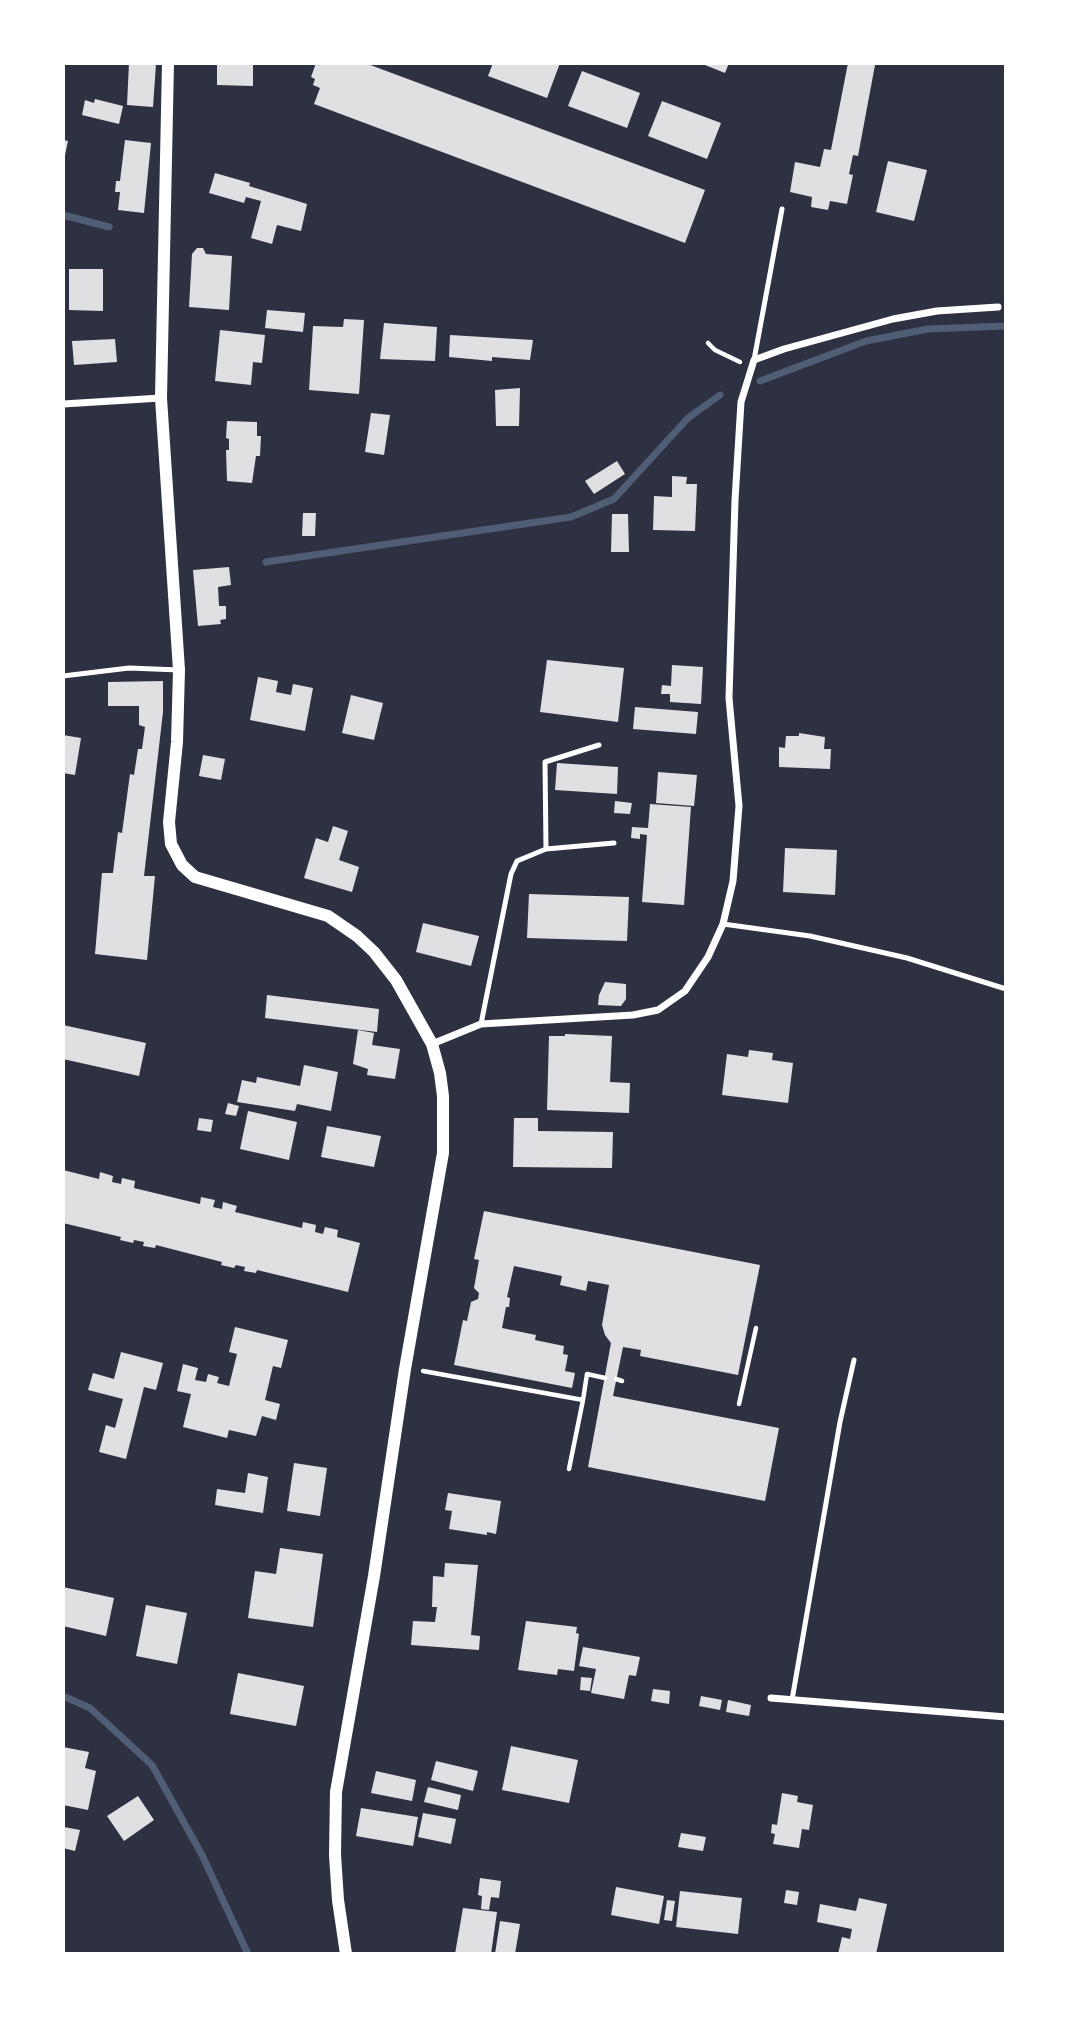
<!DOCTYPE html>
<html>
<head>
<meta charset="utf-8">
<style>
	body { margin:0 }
	#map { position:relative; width:1069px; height:2017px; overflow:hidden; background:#2d3142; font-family:"Public Sans",sans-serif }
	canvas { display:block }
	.frame { position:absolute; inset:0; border:65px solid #fff; pointer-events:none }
</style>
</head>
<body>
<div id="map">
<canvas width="1069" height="2017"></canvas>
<div class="frame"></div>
</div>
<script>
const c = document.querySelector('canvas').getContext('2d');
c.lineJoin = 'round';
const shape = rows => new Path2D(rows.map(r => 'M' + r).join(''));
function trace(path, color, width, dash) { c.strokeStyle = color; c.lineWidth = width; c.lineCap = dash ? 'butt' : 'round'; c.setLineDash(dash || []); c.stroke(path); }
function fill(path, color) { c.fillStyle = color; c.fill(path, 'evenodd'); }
const stream = shape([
	[63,215,109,227],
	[760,381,866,341,928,329,1006,326],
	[266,562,571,517,614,499,688,418,720,395],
	[63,1696,90,1708,152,1765,202,1855,248,1954]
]);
const building = shape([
	[129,63,156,64,153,107,127,105],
	[217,63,253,63,253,86,217,85],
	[316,63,365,63,705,190,685,243,314,104,320,88,313,85,315,79,311,77],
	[493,63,560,63,547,98,488,76],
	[700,63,729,63,725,73],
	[848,63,875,63,875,65,858,156,853,155,849,174,853,175,847,204,830,201,828,210,811,207,812,197,790,192,795,162,820,167,824,149,831,150],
	[582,71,640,93,627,128,568,106],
	[95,99,123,106,119,124,82,115,85,100,94,103],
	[662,101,721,123,707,159,648,136],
	[63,140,68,141,64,160,63,160],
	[125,140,151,143,144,213,118,210,120,192,115,192,116,181,120,181],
	[888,161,927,170,914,221,876,212],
	[215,173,250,183,249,186,307,204,301,231,277,225,272,244,251,238,261,201,246,197,244,203,209,193],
	[197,248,203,248,206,254,232,256,229,310,189,307,192,254],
	[69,269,103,269,103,311,69,310],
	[267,310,305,313,303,332,265,328],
	[344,319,364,320,359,394,309,390,313,326,343,327],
	[384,323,437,327,435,361,380,359],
	[220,330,265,335,262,363,253,362,251,385,215,381],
	[450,335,533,340,530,360,492,357,492,361,449,357],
	[115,339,117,362,74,365,72,341],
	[520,388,519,426,496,426,495,390],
	[371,413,390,415,384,455,365,452],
	[227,421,257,422,257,436,261,436,260,456,256,456,252,483,227,481,226,450,229,450,229,439,226,438],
	[617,461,625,474,594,494,585,481],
	[672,476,687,477,686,484,697,484,695,531,653,530,654,496,672,497],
	[303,513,316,513,315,536,302,536],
	[612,514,628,514,629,552,611,552],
	[229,567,231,585,218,587,219,606,226,606,226,619,220,620,221,624,198,626,193,570],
	[547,660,624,668,618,722,540,712],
	[672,665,703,667,701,704,670,702,670,694,661,694,662,685,671,686],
	[258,677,278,681,276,692,291,695,293,684,313,688,305,731,250,720],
	[163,681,163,712,144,876,155,876,147,960,95,954,102,873,113,873,118,832,122,833,130,774,134,775,138,749,142,749,145,727,139,725,139,706,108,706,108,682],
	[351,695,383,703,374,740,342,733],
	[635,707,698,712,696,734,633,729],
	[799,733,825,737,824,749,831,749,830,769,779,767,779,747,785,748,786,736,799,736],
	[63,735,81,738,75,775,63,773],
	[203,755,225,759,221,780,199,776],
	[557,763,618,767,617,794,555,790],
	[658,772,697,775,694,806,656,803],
	[615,801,632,803,630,814,614,813],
	[650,804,691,807,684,905,642,902,647,835,640,834,640,839,631,838,632,827,648,828],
	[333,826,348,831,339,860,359,867,352,892,304,878,316,838,328,842],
	[785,848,837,850,835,895,783,892],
	[529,894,629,897,627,941,527,938],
	[423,923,479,936,471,966,416,952],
	[605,982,626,984,626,999,621,1006,598,1005,599,995],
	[267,995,379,1009,377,1032,265,1018],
	[63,1025,146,1043,139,1076,63,1059],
	[358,1030,374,1033,372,1045,400,1049,395,1079,367,1075,368,1069,353,1064],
	[565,1034,612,1036,610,1082,630,1083,629,1113,547,1110,549,1036,565,1036],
	[749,1050,773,1053,772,1060,793,1063,788,1103,722,1095,727,1054,748,1057],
	[304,1065,338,1072,331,1111,297,1104,295,1111,237,1102,242,1080,256,1083,257,1077,300,1086],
	[228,1103,239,1106,236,1116,225,1114],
	[248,1111,297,1122,289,1160,240,1149],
	[199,1118,213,1120,211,1132,197,1130],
	[514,1118,538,1118,538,1131,613,1132,612,1168,513,1167],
	[327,1126,381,1136,374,1167,321,1157],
	[63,1170,99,1179,100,1172,113,1176,112,1182,121,1184,122,1178,135,1181,134,1188,200,1204,201,1197,215,1200,213,1207,222,1209,223,1202,237,1206,235,1212,302,1228,303,1222,316,1225,315,1232,323,1234,325,1227,338,1230,337,1237,360,1243,348,1292,257,1270,256,1273,244,1271,245,1267,236,1265,234,1268,221,1265,222,1262,156,1245,155,1248,143,1246,144,1242,134,1240,133,1243,120,1240,121,1237,63,1223],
	[484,1211,760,1265,738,1375,640,1356,641,1350,623,1347,613,1396,779,1428,765,1501,588,1467,611,1343,605,1335,602,1325,609,1285,588,1281,586,1291,560,1285,562,1276,514,1266,507,1297,510,1298,509,1307,506,1307,502,1328,536,1335,535,1340,564,1346,563,1354,568,1355,565,1371,575,1373,572,1388,454,1365,463,1320,467,1321,471,1302,478,1299,479,1293,474,1288,479,1260,474,1259],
	[235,1327,288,1340,281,1368,273,1366,265,1400,280,1404,276,1420,262,1416,256,1436,229,1430,227,1438,183,1427,191,1394,177,1391,183,1364,198,1368,195,1380,206,1382,208,1374,219,1377,217,1383,229,1386,237,1354,229,1352],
	[121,1352,163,1363,156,1390,144,1387,126,1459,99,1452,106,1425,115,1428,123,1399,88,1390,93,1373,114,1379],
	[294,1463,327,1468,320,1516,287,1511],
	[248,1473,268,1477,263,1513,215,1505,217,1489,245,1493],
	[448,1493,501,1501,496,1534,487,1532,487,1535,449,1529,452,1511,445,1510],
	[280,1548,323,1554,313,1627,248,1618,255,1571,276,1574],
	[445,1563,478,1565,471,1635,480,1636,479,1650,411,1645,413,1621,435,1622,437,1607,432,1607,433,1576,444,1577],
	[63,1587,114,1598,106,1636,63,1626],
	[146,1605,187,1613,177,1664,136,1656],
	[526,1621,577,1627,576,1633,579,1634,574,1671,558,1669,557,1675,518,1670],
	[583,1647,640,1657,636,1676,629,1675,624,1699,591,1693,596,1669,579,1666],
	[238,1673,304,1686,296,1726,230,1714],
	[581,1677,592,1678,590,1691,580,1690],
	[653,1689,670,1691,669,1704,651,1701],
	[701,1696,722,1700,720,1710,699,1706],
	[728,1700,751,1705,749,1716,726,1712],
	[511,1746,578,1760,569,1803,502,1790],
	[63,1747,89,1752,85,1768,96,1771,88,1810,63,1805],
	[436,1761,478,1771,473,1791,431,1780],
	[376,1771,416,1780,412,1801,371,1793],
	[428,1787,461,1795,458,1810,424,1802],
	[782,1793,798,1796,797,1802,813,1805,809,1830,802,1829,799,1848,773,1844,775,1834,771,1833,772,1824,777,1825],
	[138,1796,154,1820,124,1841,107,1816],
	[361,1808,418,1817,413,1846,356,1836],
	[423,1813,456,1819,451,1844,418,1837],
	[64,1827,80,1830,75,1851,63,1848],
	[681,1833,706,1837,703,1851,678,1847],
	[480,1878,501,1881,499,1898,491,1897,489,1910,481,1909,482,1896,478,1895],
	[616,1887,664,1896,659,1924,611,1915],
	[786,1890,799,1892,797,1905,784,1903],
	[680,1891,742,1898,738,1934,676,1927],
	[859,1898,887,1904,876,1954,838,1954,842,1937,850,1939,852,1929,817,1922,820,1904,856,1911],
	[667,1900,675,1901,672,1921,664,1920],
	[463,1908,497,1912,491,1954,455,1954],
	[500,1921,520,1924,515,1954,495,1954]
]);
const path = shape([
	[708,343,715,350,740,362],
	[423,1371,583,1400,587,1374,605,1378],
	[616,1379,622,1381],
	[739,1404,756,1328],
	[569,1469,583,1400]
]);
const service = shape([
	[754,360,782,209],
	[63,676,129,668,179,670],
	[546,849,545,762,599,745],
	[723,924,810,936,907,958,1006,989],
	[481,1024,511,874,517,861,546,849,614,843],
	[792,1700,840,1422,854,1360]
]);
const minor = shape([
	[63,404,161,398],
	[432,1044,481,1024,633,1015,658,1010,685,991,708,957,723,924,733,881,739,806,729,698,735,500,741,402,754,360,784,349,893,319,937,311,998,307],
	[771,1698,1006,1717]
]);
const tertiary = shape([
	[168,63,161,398,179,670,177,742,169,822,171,844,182,865,195,877,328,916,357,936,374,952,396,980,432,1044,440,1073,443,1096,443,1153,405,1369,374,1576,336,1792,335,1855,338,1900,346,1954]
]);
trace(stream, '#4f5d75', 7);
fill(building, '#e0e0e3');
trace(path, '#fff', 4.5);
trace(service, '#fff', 5);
trace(minor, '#fff', 7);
trace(tertiary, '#fff', 12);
</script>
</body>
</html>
